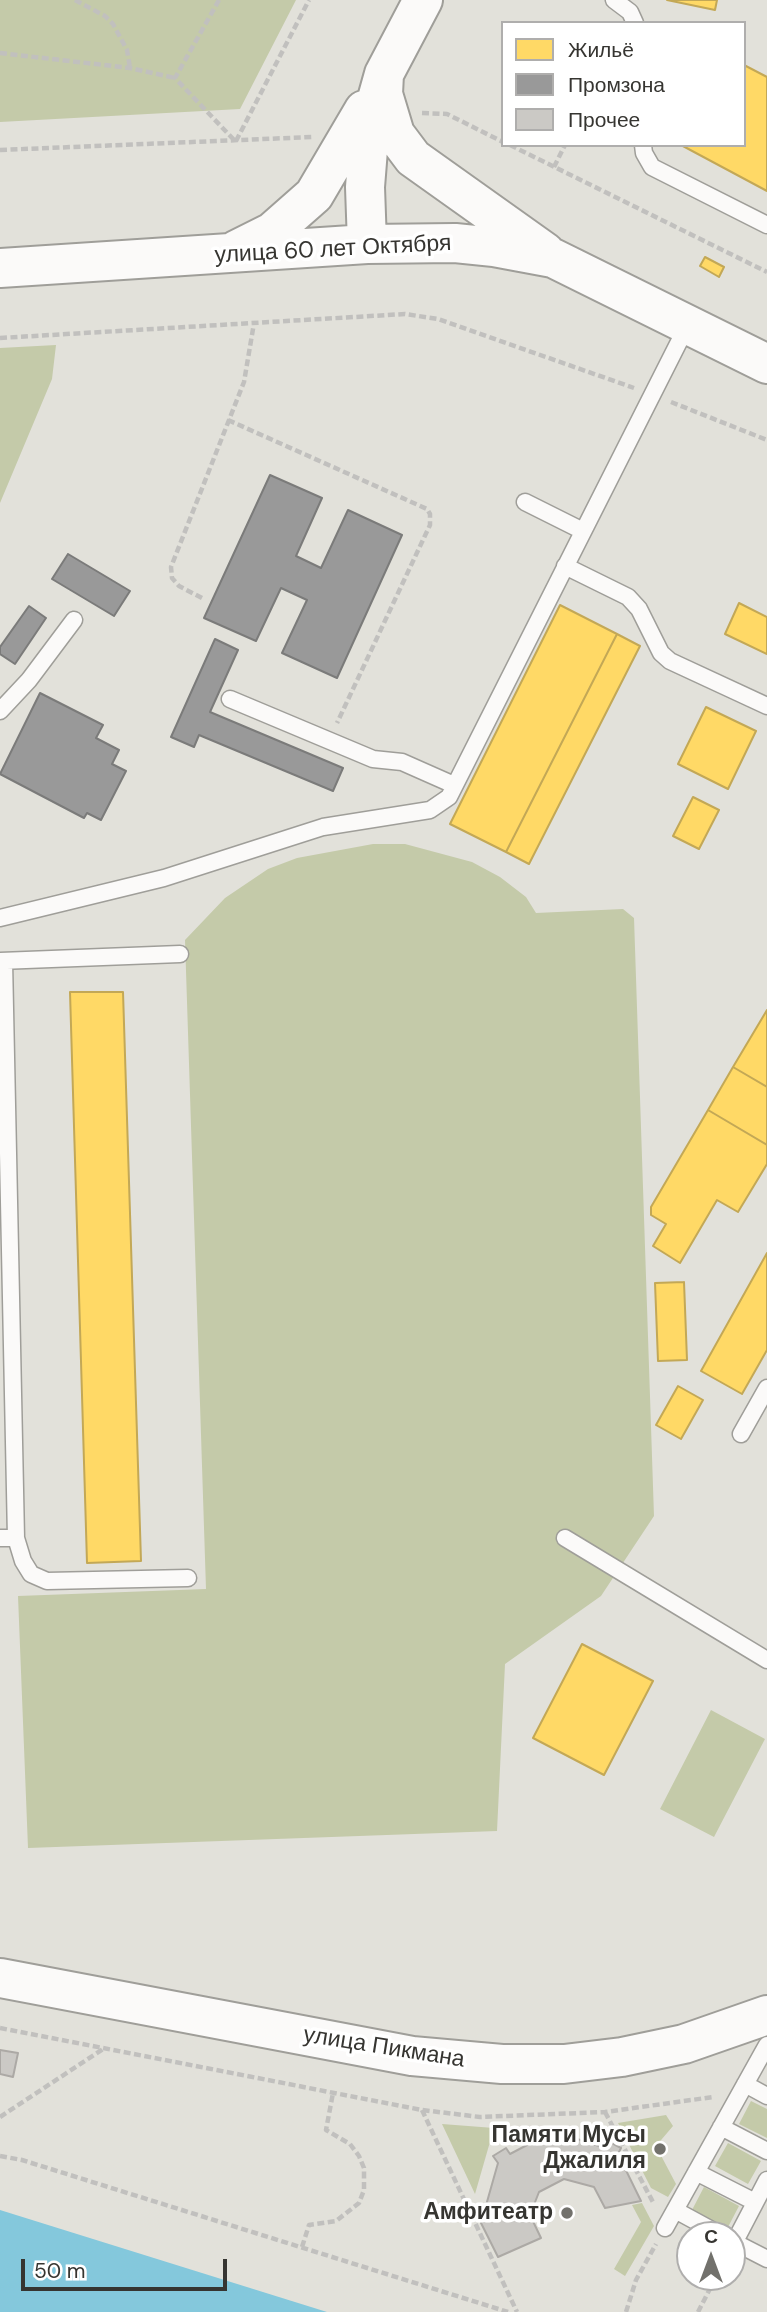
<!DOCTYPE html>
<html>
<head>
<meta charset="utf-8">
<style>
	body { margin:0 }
	#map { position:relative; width:767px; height:2312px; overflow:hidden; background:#e2e1da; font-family:"DM Sans",sans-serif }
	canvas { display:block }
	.legend { position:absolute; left:501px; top:21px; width:245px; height:126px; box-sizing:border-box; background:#fff; border:2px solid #afaead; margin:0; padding:9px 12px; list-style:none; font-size:21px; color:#363531 }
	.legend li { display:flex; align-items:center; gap:14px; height:35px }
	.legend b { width:35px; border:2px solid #afaead }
	.north { position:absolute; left:676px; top:2221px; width:70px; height:70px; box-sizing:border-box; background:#fff; border:2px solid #afaead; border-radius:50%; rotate:0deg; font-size:19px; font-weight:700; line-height:28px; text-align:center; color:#363531 }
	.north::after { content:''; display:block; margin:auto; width:24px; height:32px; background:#72716c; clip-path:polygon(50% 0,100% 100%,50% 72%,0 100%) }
	.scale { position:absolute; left:21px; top:2259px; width:206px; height:32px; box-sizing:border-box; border:4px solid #363531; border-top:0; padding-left:9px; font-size:21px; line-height:24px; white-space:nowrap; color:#363531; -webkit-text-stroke:5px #fff; paint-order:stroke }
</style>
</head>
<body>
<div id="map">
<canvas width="767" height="2312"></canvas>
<ul class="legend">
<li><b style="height:19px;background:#ffd966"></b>Жильё</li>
<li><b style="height:19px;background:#999"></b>Промзона</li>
<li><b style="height:19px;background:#cbc9c5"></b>Прочее</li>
</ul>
<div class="north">С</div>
<div class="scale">50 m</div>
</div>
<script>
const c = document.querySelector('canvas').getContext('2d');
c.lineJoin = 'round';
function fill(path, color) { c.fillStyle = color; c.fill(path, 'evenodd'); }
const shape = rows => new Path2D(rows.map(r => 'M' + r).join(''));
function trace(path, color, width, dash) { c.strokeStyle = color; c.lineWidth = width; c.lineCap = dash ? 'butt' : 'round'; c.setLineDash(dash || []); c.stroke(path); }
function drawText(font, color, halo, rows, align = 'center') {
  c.font = font + ' "DM Sans",sans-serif'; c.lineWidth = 7; c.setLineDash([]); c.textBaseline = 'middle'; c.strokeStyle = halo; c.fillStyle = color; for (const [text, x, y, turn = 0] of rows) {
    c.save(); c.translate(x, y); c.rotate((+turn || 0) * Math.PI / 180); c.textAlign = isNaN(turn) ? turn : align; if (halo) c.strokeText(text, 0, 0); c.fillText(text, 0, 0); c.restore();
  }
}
const green = shape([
	[0,0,296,0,240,109,0,122],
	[56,345,52,379,0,503,0,348],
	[373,844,405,844,472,862,500,877,526,897,536,913,623,909,634,918,654,1516,601,1596,505,1664,497,1831,28,1848,18,1596,206,1589,185,940,225,898,268,869,297,858],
	[711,1710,765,1739,714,1837,660,1809],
	[751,2101,767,2109,767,2138,739,2124],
	[666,2115,673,2126,656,2146,676,2184,668,2197,651,2188,618,2123],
	[442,2124,494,2128,475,2194],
	[728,2143,761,2161,748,2184,715,2166],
	[704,2187,739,2206,727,2229,692,2210],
	[642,2203,654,2226,625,2276,614,2269,641,2222,632,2205]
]);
const water = shape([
	[0,2210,327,2312,0,2312]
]);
const homes = shape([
	[667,0,717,0,715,10,667,0],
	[744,65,767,77,767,191,681,145,744,145,744,65],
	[705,257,724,267,719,277,700,266,705,257],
	[739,603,767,617,767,654,725,634,739,603],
	[560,605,617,634,506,852,450,824,560,605],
	[617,634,640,646,529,864,506,852,617,634],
	[706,707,756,731,728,789,678,764,706,707],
	[693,797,719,810,699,849,673,836,693,797],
	[70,992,123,992,141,1561,87,1563,70,992],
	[767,1010,767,1087,733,1067,767,1010],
	[733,1067,767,1087,767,1145,708,1110,733,1067],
	[708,1110,767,1145,767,1164,738,1212,717,1200,680,1263,653,1246,666,1224,651,1215,651,1207,708,1110],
	[767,1253,767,1350,742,1394,701,1371,767,1253],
	[684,1282,687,1360,658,1361,655,1283,684,1282],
	[678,1386,703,1400,681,1439,656,1425,678,1386],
	[582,1644,653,1681,604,1775,533,1738,582,1644]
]);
const industry = shape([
	[270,475,322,498,296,556,321,568,348,510,402,535,337,678,282,653,307,600,281,588,256,641,204,618,270,475],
	[68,554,130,591,114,616,52,579,68,554],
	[29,606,46,618,15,664,0,654,0,647,29,606],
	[215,639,238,650,210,712,343,768,333,791,199,735,194,747,171,737,215,639],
	[40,693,103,725,96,738,119,750,112,764,126,771,101,820,87,813,84,818,0,774,40,693]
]);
const building = shape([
	[0,2050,18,2053,13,2077,0,2074,0,2050],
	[548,2134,562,2134,605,2148,608,2141,621,2148,618,2154,641,2201,605,2208,594,2187,564,2179,539,2192,530,2215,541,2238,498,2257,481,2223,498,2163,493,2156,506,2148,510,2154,548,2134]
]);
const path = shape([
	[75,0,105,16,113,24,127,50,130,68],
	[219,0,175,78,235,141],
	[0,53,130,68,175,78],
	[422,113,447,114,503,142],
	[236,141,309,0],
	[510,145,767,272],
	[0,150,312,137],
	[554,167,565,145],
	[0,338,405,314,438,319,634,388],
	[671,402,767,440],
	[228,420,427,509,430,514,430,525,337,723],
	[202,598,179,586,172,578,171,567,244,382,254,323],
	[0,2028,422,2110,480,2117,605,2112,713,2097],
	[422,2110,517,2312],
	[605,2112,654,2204],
	[0,2117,103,2049],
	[0,2156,22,2160,508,2312],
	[302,2247,309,2225,336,2221,359,2203,364,2190,364,2168,359,2156,350,2144,326,2130,333,2093],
	[626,2312,636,2280,656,2244],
	[698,2312,716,2277]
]);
const lane = shape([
	[614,0,630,12,635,23],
	[643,145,644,153,652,167,767,225],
	[525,502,583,531],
	[565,566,628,597,639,609,661,653,670,661,767,706],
	[230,699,373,759,402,762,454,785],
	[0,711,29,680,74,620],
	[0,918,164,878,323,827,430,810,449,797,688,324],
	[0,961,180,954],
	[741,1434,767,1388],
	[0,1538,16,1538,4,961],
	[16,1538,23,1561,31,1574,47,1581,188,1578],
	[565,1538,767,1660],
	[745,2084,767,2096],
	[721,2127,767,2151],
	[696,2172,755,2202],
	[675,2210,721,2235],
	[665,2228,767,2045],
	[732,2241,767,2259],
	[732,2247,767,2180]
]);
const secondary = shape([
	[384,74,383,94,395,134,413,158,545,252],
	[367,244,365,187,370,124,384,74,423,0],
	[236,250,272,232,314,195,364,110],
	[0,268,367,244,455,243,494,247,553,258,767,364],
	[0,1978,412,2056,502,2064,564,2064,622,2057,684,2044,767,2015]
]);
const markers = [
	[660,2149,7,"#72716c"],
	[567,2213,7,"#72716c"]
];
const streetNames = [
	["улица 60 лет Октября",333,250,-3],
	["улица Пикмана",384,2048,9]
];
const poiNames = [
	["Памяти Мусы",646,2136],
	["Джалиля",646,2162],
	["Амфитеатр",553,2213]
];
fill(green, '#c4caa9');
fill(water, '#84c8dc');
fill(homes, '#ffd966');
trace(homes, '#c3a856', 2);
fill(industry, '#999');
trace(industry, '#7b7b7a', 2);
fill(building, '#cbc9c5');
trace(building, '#aca9a5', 2);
trace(lane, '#9f9e99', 19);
trace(secondary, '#9f9e99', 42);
trace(path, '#c1c0be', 4.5, [7, 3.5]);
trace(lane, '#fbfaf9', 16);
trace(secondary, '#fbfaf9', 38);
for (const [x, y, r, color] of markers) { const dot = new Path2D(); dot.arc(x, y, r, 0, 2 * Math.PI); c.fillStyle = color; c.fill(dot); trace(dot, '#fff', 2.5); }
drawText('23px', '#363531', '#fff', streetNames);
drawText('bold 23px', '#363531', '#fff', poiNames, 'right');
</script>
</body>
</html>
